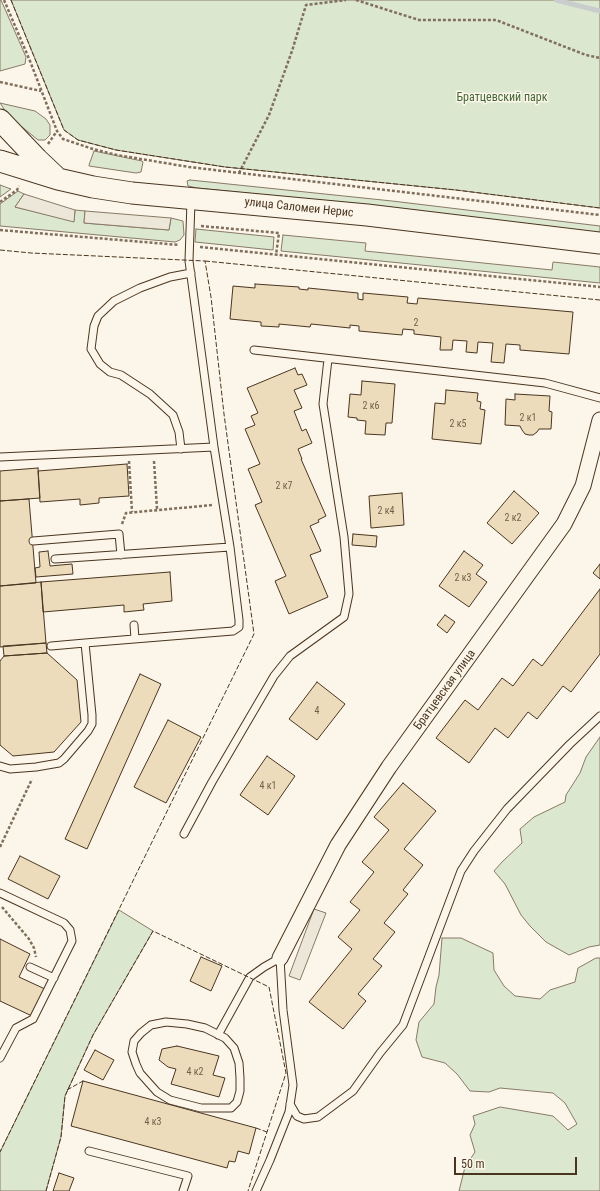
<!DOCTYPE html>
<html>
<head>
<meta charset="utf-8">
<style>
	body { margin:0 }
	#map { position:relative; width:600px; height:1191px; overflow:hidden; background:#fbf6e9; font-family:"Roboto Condensed",sans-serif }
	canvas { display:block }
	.scale { position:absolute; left:454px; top:1157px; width:123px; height:18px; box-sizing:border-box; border:2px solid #4a3520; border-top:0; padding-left:5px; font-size:12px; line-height:14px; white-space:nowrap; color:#4a3520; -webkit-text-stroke:3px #fbf6e9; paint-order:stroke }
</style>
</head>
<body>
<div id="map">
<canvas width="600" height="1191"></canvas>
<div class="scale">50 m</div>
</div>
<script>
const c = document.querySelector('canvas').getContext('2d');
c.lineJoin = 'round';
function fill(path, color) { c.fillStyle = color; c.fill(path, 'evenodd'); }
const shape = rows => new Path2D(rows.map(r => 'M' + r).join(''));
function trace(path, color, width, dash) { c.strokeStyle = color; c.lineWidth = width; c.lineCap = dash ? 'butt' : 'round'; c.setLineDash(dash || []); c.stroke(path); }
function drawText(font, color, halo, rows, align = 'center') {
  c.font = font + ' "Roboto Condensed",sans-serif'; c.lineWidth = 3; c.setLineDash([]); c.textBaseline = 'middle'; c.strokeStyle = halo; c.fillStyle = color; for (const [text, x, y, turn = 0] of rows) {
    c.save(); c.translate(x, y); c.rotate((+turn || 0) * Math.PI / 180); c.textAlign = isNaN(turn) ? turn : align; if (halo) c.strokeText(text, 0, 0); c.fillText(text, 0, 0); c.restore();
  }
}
const green = shape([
	[0,0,1,0,26,57,25,64,0,71,0,0],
	[11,0,600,0,600,208,456,190,225,167,116,150,78,140,64,130,11,0],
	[0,103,35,111,46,119,50,125,50,135,45,140,38,140,16,122,6,112,0,103],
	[94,151,142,161,143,162,141,172,136,173,89,166,89,165,94,151],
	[190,180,392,201,600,226,600,233,365,205,197,188,188,186,187,181,190,180],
	[0,185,11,189,0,197,0,185],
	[18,191,24,194,15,207,74,221,75,210,85,211,84,223,169,230,171,218,183,221,184,235,180,240,175,242,0,226,0,204,18,191],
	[196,229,274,237,273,250,195,242,196,229],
	[283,235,366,243,365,251,552,270,553,262,600,267,600,283,281,251,283,235],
	[600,737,600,945,589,947,569,955,546,942,530,926,521,915,505,884,494,871,502,862,522,843,520,829,534,817,565,802,566,795,580,773,586,757,600,737],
	[119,910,153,931,93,1035,65,1096,61,1137,46,1191,0,1191,0,1152,119,910],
	[442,938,461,938,493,953,494,970,504,986,515,996,540,999,550,990,575,982,578,968,596,958,600,958,600,1191,459,1191,465,1167,475,1152,470,1135,475,1124,473,1116,500,1107,553,1116,568,1130,577,1124,565,1103,553,1093,500,1088,489,1092,470,1091,457,1074,445,1063,422,1057,416,1040,419,1022,434,1004,436,987,439,975,442,938]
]);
const parking = shape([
	[24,194,75,210,74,222,15,207,24,194],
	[85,211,171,218,169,230,84,223,85,211],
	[314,909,326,913,300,980,289,976,314,909]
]);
const stream = shape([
	[556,0,600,11]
]);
const building = shape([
	[255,284,299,287,299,289,308,290,308,288,358,293,358,299,363,300,363,293,408,297,407,303,417,304,418,298,573,312,569,354,520,350,520,345,506,344,504,363,491,362,493,343,478,342,477,353,466,352,467,341,453,340,452,350,440,350,441,337,414,334,414,330,403,329,402,335,359,331,359,326,350,325,350,328,311,324,310,327,279,324,279,327,261,326,261,322,230,319,233,286,255,288,255,284],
	[295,368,298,375,302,374,307,385,294,390,302,408,294,411,302,431,306,429,312,443,298,449,302,459,301,459,326,516,318,520,319,522,310,526,321,551,310,555,328,597,289,614,275,581,286,576,255,505,262,502,248,469,260,464,245,429,255,425,251,416,258,413,247,388,295,368],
	[362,381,395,384,392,423,386,423,385,435,365,434,366,421,357,420,357,418,348,417,350,394,361,395,362,381],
	[446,390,478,393,477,401,481,402,480,409,485,410,481,444,432,439,435,403,445,404,446,390],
	[515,394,550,396,549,411,552,412,551,429,539,429,537,432,533,435,529,435,525,434,522,430,520,426,505,425,506,399,515,400,515,394],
	[127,464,129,496,99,498,99,503,80,505,80,499,40,502,38,471,127,464],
	[38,468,40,498,0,501,0,471,38,468],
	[514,491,539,513,512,544,487,523,514,491],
	[402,493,404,525,371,528,369,496,402,493],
	[29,499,36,583,0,586,0,501,29,499],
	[353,534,377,536,376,547,352,545,353,534],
	[48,551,50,566,72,564,73,574,36,577,35,568,40,567,39,552,48,551],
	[464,551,483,565,476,574,487,582,469,607,439,586,464,551],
	[600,564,600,579,593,573,600,564],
	[170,572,172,601,143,604,144,610,124,612,124,605,43,612,41,582,170,572],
	[41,582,46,643,0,647,0,586,41,582],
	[600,589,600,654,571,692,563,686,537,719,528,712,508,738,495,728,469,763,436,738,465,700,478,710,502,678,513,686,533,659,542,666,600,589],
	[445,615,455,622,447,633,437,625,445,615],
	[46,643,47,653,4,656,3,646,46,643],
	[47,653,77,680,81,722,54,752,13,756,0,745,0,661,4,656,47,653],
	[140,674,161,684,87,849,65,839,140,674],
	[317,682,345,704,317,740,289,719,317,682],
	[168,720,201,737,166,803,134,787,168,720],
	[267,756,295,776,268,815,240,795,267,756],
	[403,783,436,811,404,849,423,865,403,890,408,894,384,923,395,932,373,959,382,966,358,994,366,1001,343,1029,309,1002,352,949,338,937,360,910,350,902,374,872,362,862,389,830,374,817,403,783],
	[20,856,60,876,48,899,8,879,20,856],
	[0,939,30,954,19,977,45,989,32,1016,0,1001,0,939],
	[201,957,222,966,211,991,190,981,201,957],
	[177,1046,219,1056,213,1075,225,1078,219,1097,171,1084,176,1069,168,1067,159,1060,162,1049,177,1046],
	[95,1050,114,1060,103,1080,84,1070,95,1050],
	[83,1081,256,1128,249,1154,238,1151,235,1162,229,1161,227,1168,71,1126,83,1081],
	[59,1173,74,1178,69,1191,53,1191,59,1173]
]);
const path = shape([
	[4,0,30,61,57,131,63,139,93,149,117,155,189,167,600,215],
	[356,0,419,20,496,20,586,55,600,58],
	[0,82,41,91],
	[48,144,57,131],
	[239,173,269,115,292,51,306,5,346,0],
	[0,202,17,190,19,186],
	[201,226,279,233,276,255],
	[0,230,179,245],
	[200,247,600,287],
	[129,461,132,512],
	[154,461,157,509],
	[122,524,126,513,213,505],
	[0,847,32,779],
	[2,907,29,939,34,948,36,957]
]);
const lane = shape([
	[191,201,189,261,214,447],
	[254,350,545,383,600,398],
	[181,449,179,432,173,415,150,394,121,375,110,372,100,364,91,349,94,326,98,316,114,301,140,288,170,277,191,273],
	[0,457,214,447,230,547,239,620,239,627,233,631,85,643,92,715,92,724,88,731,64,759,59,763,36,767,10,769,0,766],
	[33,541,119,534,121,555],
	[55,559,230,547],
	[134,625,135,639],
	[51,646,85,643],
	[184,834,212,782,274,676,290,656,344,617,349,594,344,537,323,404,328,359],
	[0,893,64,923,70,930,72,941,33,1019,16,1028,0,1058],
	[30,967,54,978],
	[166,1022,187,1024,205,1028,225,1038,234,1048,239,1063,240,1078,240,1091,237,1102,231,1108,201,1108,170,1100,157,1092,140,1073,136,1064,132,1052,134,1041,141,1033,151,1025,166,1022],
	[218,1035,250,977,264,967,280,958,283,1010,293,1085,289,1112,270,1160,256,1191],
	[290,1104,297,1116,304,1119,318,1117,353,1091,380,1053,403,1025,461,871,474,851,507,809,570,744,600,716],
	[89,1151,188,1176,183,1191]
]);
const street = shape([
	[280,958,338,845,389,767,564,524,583,486,600,420]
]);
const secondary = shape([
	[0,120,37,159,55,176],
	[0,161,58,179,93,187,132,193,367,215,600,243]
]);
const fence = shape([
	[11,0,64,130,78,140,116,150,225,167,456,190,600,208],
	[0,250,31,253,205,261,211,297,224,414,254,634,0,1152],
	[205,261,600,300],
	[67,1090,83,1081],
	[256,1128,267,1132],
	[46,1191,61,1137,65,1096,93,1035,153,931,269,987,286,1073,248,1191]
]);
const numberNames = [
	["2",416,323],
	["2 к6",371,406],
	["2 к1",528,418],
	["2 к5",458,424],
	["2 к7",284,486],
	["2 к4",386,511],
	["2 к2",513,518],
	["2 к3",463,578],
	["4",317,711],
	["4 к1",268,786],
	["4 к2",195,1072],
	["4 к3",153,1122]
];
const parkNames = [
	["Братцевский парк",502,98]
];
const streetNames = [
	["улица Саломеи Нерис",299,208,6],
	["Братцевская улица",445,690,-54]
];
fill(green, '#dce7d0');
trace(green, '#887966', 1);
fill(parking, '#ede7d9');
trace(parking, '#887966', 1);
trace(stream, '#c9cecd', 5);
fill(building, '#ecdcbc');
trace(building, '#4a3520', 1);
trace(lane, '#4a3520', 9);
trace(street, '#4a3520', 17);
trace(secondary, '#4a3520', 23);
trace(path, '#7f6f5c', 2.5, [3, 2]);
trace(lane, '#fbf6e9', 7);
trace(street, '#fbf6e9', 15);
trace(secondary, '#fbf6e9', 21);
trace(fence, '#4a3520', 1, [5, 2]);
drawText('10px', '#725f47', null, numberNames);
drawText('12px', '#436837', '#fbf6e9', parkNames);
drawText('12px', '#4a3520', '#fbf6e9', streetNames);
</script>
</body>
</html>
